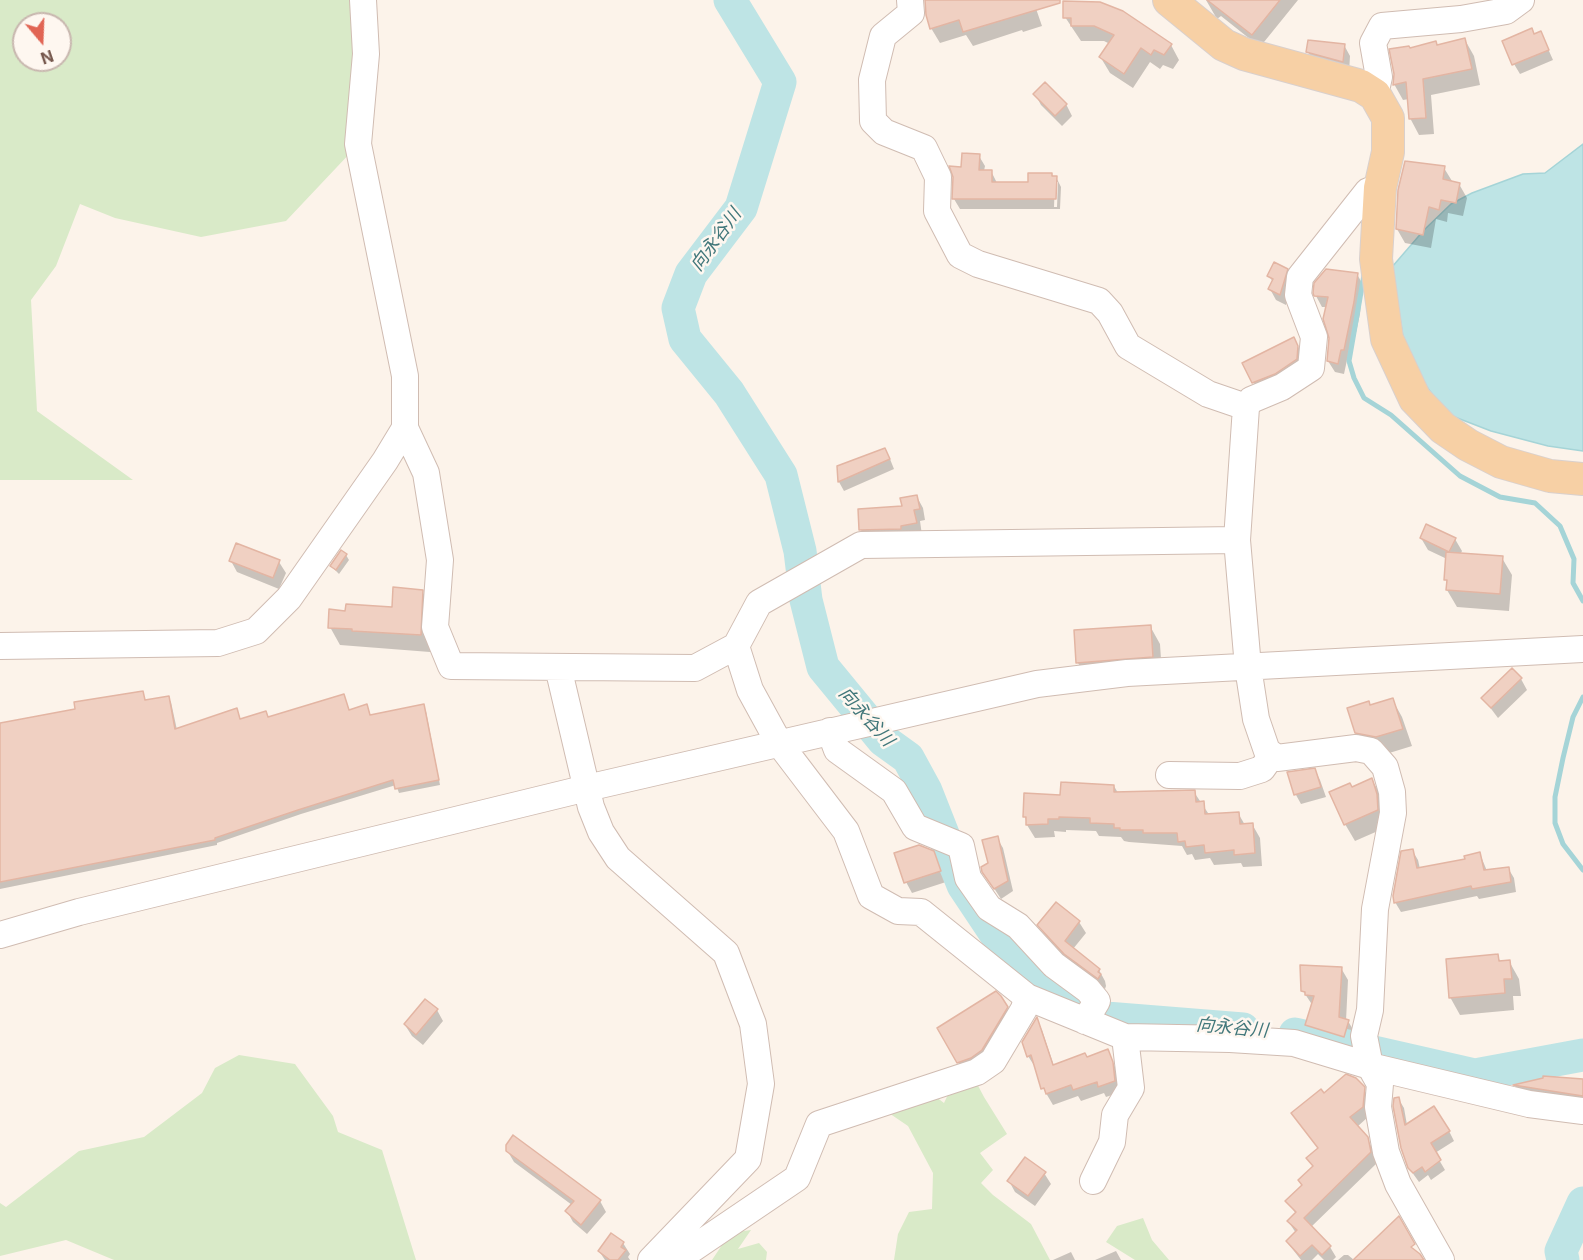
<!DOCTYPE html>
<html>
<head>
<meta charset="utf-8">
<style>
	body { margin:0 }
	#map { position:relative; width:1583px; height:1260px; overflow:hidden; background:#fcf3ea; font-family:Inter,sans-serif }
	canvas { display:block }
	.north { position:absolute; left:12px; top:12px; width:60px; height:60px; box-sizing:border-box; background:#fef7f0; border:2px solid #c8b7af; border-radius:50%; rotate:161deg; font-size:16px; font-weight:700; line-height:24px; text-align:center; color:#76584d }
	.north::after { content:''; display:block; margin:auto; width:21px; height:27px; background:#e16554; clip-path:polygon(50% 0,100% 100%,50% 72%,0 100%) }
</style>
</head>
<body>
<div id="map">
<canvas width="1583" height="1260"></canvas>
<div class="north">N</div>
</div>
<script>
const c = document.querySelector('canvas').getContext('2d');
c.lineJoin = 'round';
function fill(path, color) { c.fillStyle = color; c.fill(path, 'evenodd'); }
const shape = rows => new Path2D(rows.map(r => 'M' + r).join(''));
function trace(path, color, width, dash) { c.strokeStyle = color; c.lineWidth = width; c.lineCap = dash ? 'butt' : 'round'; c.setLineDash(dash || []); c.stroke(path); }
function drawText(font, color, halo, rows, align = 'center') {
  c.font = font + ' Inter,"Noto Sans JP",sans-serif'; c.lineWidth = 5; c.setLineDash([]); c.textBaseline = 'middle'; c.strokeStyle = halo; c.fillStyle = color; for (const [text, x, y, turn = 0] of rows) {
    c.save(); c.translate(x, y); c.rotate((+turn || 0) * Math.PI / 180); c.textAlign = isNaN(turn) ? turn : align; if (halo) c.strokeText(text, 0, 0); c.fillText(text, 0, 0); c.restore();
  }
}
const green = shape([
	[0,0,349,0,358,42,353,150,286,221,201,237,115,218,80,204,56,266,31,300,37,411,133,480,0,480],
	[24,24,60,24,60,60,24,60],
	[239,1055,295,1064,333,1116,338,1132,382,1150,416,1260,114,1260,66,1240,0,1256,0,1203,6,1207,79,1151,144,1137,202,1093,215,1068],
	[974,1078,984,1097,1007,1134,980,1153,993,1170,981,1183,993,1195,1031,1224,1050,1260,894,1260,898,1234,909,1212,932,1209,933,1173,908,1126,880,1107,927,1090,944,1103,952,1086],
	[1143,1218,1152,1240,1169,1260,1135,1260,1106,1242,1117,1226],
	[751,1230,738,1249,759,1243,767,1252,766,1260,712,1260,730,1233]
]);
const water = shape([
	[1583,144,1583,451,1548,446,1491,431,1447,414,1415,371,1403,337,1392,267,1424,230,1451,204,1472,193,1523,174,1545,173,1583,144]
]);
const shadow = shape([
	[934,0,1033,0,1042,26,1023,32,1022,30,973,46,966,35,940,43,931,28],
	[1206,0,1298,0,1260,47,1221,16,1217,19],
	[1122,12,1171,45,1179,60,1173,69,1163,65,1160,69,1150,62,1133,88,1110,73,1101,58,1110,44,1104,41,1081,41,1065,17],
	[1541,33,1553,60,1520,74,1514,64,1534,36],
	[1465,40,1474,56,1480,85,1431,95,1434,134,1419,135,1410,118,1409,99,1403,100,1394,84,1437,46],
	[1344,45,1350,56,1349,73,1314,63,1308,52],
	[1035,94,1066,104,1072,116,1062,126,1041,105],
	[979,156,985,166,984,171,991,171,997,183,1029,183,1052,174,1053,177,1056,177,1061,187,1060,209,960,209,954,199,962,168],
	[1055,182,1058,182,1057,207,1054,207],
	[1444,168,1452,181,1459,184,1467,198,1463,216,1448,213,1447,222,1436,219,1431,248,1405,243,1397,229],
	[1287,270,1293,281,1286,305,1276,300,1270,289,1273,282,1269,276],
	[1357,274,1363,285,1360,314,1350,361,1347,360,1344,374,1335,372,1328,361,1330,338,1327,307,1322,307,1316,296],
	[1294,339,1303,356,1263,400,1244,364],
	[890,459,894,469,844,491,839,482,839,467],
	[917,497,923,508,925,520,920,521,922,535,867,541,861,530,903,507],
	[1421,538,1455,539,1462,551,1460,555,1502,558,1512,575,1509,611,1457,607,1447,590,1448,583,1446,580,1447,559,1428,550],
	[346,555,349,560,339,574,331,566],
	[231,561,279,562,286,573,279,589,237,572],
	[422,591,432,609,430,652,340,645,330,627,394,608],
	[1150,626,1160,644,1162,674,1088,680,1078,663,1075,632],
	[1512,670,1521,679,1527,690,1498,718,1483,698],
	[142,693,146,702,168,697,171,702,177,730,239,715,241,721,269,719,343,696,349,711,369,711,371,717,423,706,426,711,440,785,399,793,396,785,301,814,217,843,217,845,0,889,0,724,77,710],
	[1392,699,1402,717,1412,746,1386,754,1366,750,1356,733,1370,706],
	[1315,770,1320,780,1326,797,1301,804,1296,795,1289,773],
	[1372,780,1382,797,1387,827,1355,841,1345,824,1352,789],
	[1114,786,1118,793,1194,792,1210,816,1238,813,1245,825,1252,824,1260,838,1262,866,1243,867,1241,863,1214,865,1210,858,1195,860,1192,854,1187,855,1182,846,1129,842,1124,841,1121,837,1099,836,1096,831,1066,830,1066,832,1054,831,1055,837,1035,838,1027,825,1025,817,1026,795,1062,797],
	[997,838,1003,848,1013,891,1001,899,990,882,990,864],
	[1412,850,1418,860,1420,869,1467,861,1480,854,1487,871,1508,868,1514,878,1516,892,1479,899,1477,896,1401,912,1395,902],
	[933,852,940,864,946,882,912,893,906,882],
	[1056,904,1079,922,1086,933,1073,949,1099,970,1105,981,1106,986,1105,989,1072,965,1046,936,1039,925],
	[1497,956,1501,962,1509,961,1519,979,1521,996,1513,996,1514,1010,1460,1015,1450,997],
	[1341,968,1348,980,1346,1021,1348,1021,1355,1033,1351,1047,1314,1037,1307,1025,1313,1006,1303,991],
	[1000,997,1016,1023,967,1078,939,1029],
	[437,1010,443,1021,423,1045,412,1036,405,1025],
	[1037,1020,1042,1030,1054,1066,1087,1058,1107,1051,1119,1075,1121,1092,1106,1097,1104,1093,1081,1101,1078,1096,1053,1105,1043,1088,1036,1067,1035,1067,1028,1056],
	[1544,1079,1581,1080,1583,1079,1583,1105,1520,1095,1515,1086],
	[1363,1088,1370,1100,1368,1117,1357,1127,1367,1138,1373,1150,1376,1164,1311,1227,1330,1247,1336,1257,1333,1260,1324,1260,1318,1254,1312,1260,1301,1260,1287,1242,1296,1233,1288,1221,1296,1214,1287,1201,1303,1186,1313,1167,1308,1159,1319,1149,1293,1113,1324,1095],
	[1398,1098,1404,1108,1407,1125,1449,1131,1454,1141,1435,1153,1445,1170,1431,1180,1428,1175,1419,1182,1409,1168],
	[507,1150,586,1189,600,1201,606,1212,587,1234,573,1222,567,1211,572,1205,514,1162],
	[1044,1173,1051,1184,1035,1206,1015,1192,1009,1181],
	[623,1243,630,1254,628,1257,630,1260,605,1260,599,1251],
	[1116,1251,1121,1260,1095,1260],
	[1071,1252,1075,1260,1053,1260],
	[1344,1255,1348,1255,1354,1260,1338,1260]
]);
const stream = shape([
	[1364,275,1349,361,1354,378,1364,398,1391,415,1460,476,1500,497,1535,503,1560,526,1574,559,1573,583,1583,601],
	[1583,697,1573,717,1563,758,1555,797,1555,823,1563,844,1583,870]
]);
const river = shape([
	[730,0,780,82,741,208,691,274,678,308,685,339,729,393,781,475,800,551,806,600,823,667,883,740,908,758,926,791,963,885,995,933,1044,978,1106,1018,1243,1029],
	[1295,1034,1475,1075,1583,1055],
	[1563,1260,1561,1251,1583,1203]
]);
const building = shape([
	[925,0,1060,0,1060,3,963,32,959,20,930,29,926,15,925,0],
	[1207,0,1280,0,1252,35,1207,0],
	[1063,1,1100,2,1123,11,1172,44,1164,55,1154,50,1151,55,1141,48,1124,74,1099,57,1114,35,1094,26,1071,26,1071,18,1063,18,1063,1],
	[1532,28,1534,34,1541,31,1549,50,1512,65,1502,41,1532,28],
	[1465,38,1472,69,1423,79,1426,118,1409,119,1406,82,1393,85,1394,74,1389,49,1409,46,1410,48,1436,41,1437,45,1465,38],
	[1308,40,1345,44,1343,62,1306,52,1308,40],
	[1045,82,1067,104,1055,116,1033,94,1045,82],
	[962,153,980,154,979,170,992,170,992,182,1028,182,1028,173,1052,173,1052,176,1057,176,1056,199,952,199,953,177,949,166,961,167,962,153],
	[1405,161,1445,166,1443,179,1460,183,1456,203,1441,200,1439,210,1429,207,1423,235,1396,229,1398,190,1405,161],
	[1274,262,1288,269,1280,295,1268,289,1273,279,1267,276,1274,262],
	[1326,269,1358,273,1354,302,1344,350,1341,350,1338,364,1327,361,1329,338,1323,319,1328,297,1314,296,1313,293,1314,283,1326,269],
	[1294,337,1298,346,1297,359,1275,374,1252,383,1242,363,1294,337],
	[885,448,890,459,838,482,837,466,885,448],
	[917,495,920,509,914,510,917,523,901,526,901,529,859,530,858,509,902,506,900,498,917,495],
	[1426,524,1456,538,1449,552,1420,538,1426,524],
	[236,543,280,560,273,578,229,561,236,543],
	[341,550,347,554,336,570,330,566,341,550],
	[1446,552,1503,556,1500,594,1446,590,1447,580,1444,580,1446,552],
	[393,587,423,590,421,635,352,631,352,629,328,628,329,609,345,611,346,604,392,607,393,587],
	[1151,625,1153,657,1076,663,1074,630,1151,625],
	[1512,668,1522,678,1491,708,1481,698,1512,668],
	[143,691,145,700,169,696,175,729,237,708,240,719,266,711,268,717,344,694,349,710,367,704,370,715,424,704,439,780,395,789,393,780,298,810,215,838,215,840,0,882,0,723,75,709,74,702,143,691],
	[1393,698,1403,729,1376,737,1355,733,1347,708,1369,701,1370,705,1393,698],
	[1315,768,1321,787,1294,795,1287,772,1315,768],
	[1372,778,1377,794,1378,810,1344,825,1329,792,1350,783,1352,787,1372,778],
	[1061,782,1114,785,1114,792,1195,790,1196,802,1204,801,1205,814,1239,812,1240,824,1253,823,1255,853,1234,855,1234,850,1205,853,1204,845,1186,847,1185,841,1178,842,1177,833,1143,833,1143,830,1120,830,1120,828,1114,828,1114,824,1090,823,1090,818,1059,817,1059,819,1048,819,1048,824,1026,825,1026,817,1023,817,1024,793,1060,795,1061,782],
	[998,836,1008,881,994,889,982,872,981,867,988,863,982,840,998,836],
	[919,845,934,851,941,871,904,883,894,853,919,845],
	[1413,849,1417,868,1465,859,1464,856,1480,852,1484,870,1509,867,1511,882,1472,889,1471,886,1394,903,1393,896,1401,851,1413,849],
	[1056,902,1080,921,1065,941,1100,969,1098,972,1101,974,1098,979,1064,954,1037,925,1056,902],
	[1498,954,1499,961,1510,960,1512,979,1504,979,1505,993,1449,998,1446,959,1498,954],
	[1300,965,1342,967,1339,1017,1349,1020,1344,1037,1305,1025,1314,996,1305,995,1305,992,1301,991,1300,965],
	[996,991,1001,996,1008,1007,982,1050,971,1058,957,1063,937,1028,996,991],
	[425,999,438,1009,416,1035,404,1024,425,999],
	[1037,1017,1053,1065,1085,1053,1087,1057,1108,1049,1113,1062,1115,1081,1098,1087,1097,1082,1073,1090,1071,1085,1046,1094,1044,1088,1041,1089,1031,1055,1027,1057,1022,1042,1037,1017],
	[1346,1074,1356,1078,1365,1087,1363,1107,1350,1117,1368,1137,1371,1152,1304,1218,1331,1246,1322,1255,1312,1245,1300,1256,1286,1241,1297,1230,1287,1221,1296,1212,1285,1201,1302,1185,1298,1180,1313,1166,1306,1158,1318,1148,1291,1113,1321,1089,1324,1093,1346,1074],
	[1543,1076,1583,1079,1583,1096,1513,1085,1543,1078,1543,1076],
	[1399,1097,1405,1125,1434,1106,1450,1131,1431,1143,1441,1160,1425,1172,1422,1167,1413,1173,1408,1168,1401,1148,1393,1106,1394,1098,1399,1097],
	[513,1135,601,1200,581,1225,565,1211,574,1201,506,1151,506,1145,513,1135],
	[1025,1157,1046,1172,1028,1196,1007,1181,1025,1157],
	[1399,1216,1415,1244,1411,1247,1420,1254,1424,1260,1353,1260,1399,1216],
	[611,1233,624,1242,621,1247,626,1250,618,1260,610,1260,598,1251,611,1233]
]);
const minor = shape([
	[363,0,366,54,358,144,405,376,405,428,426,473,440,560,435,627,451,666,695,668,736,646,759,603,861,545,1237,540],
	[910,0,911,13,883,36,872,80,873,121,884,132,924,148,938,177,937,211,960,255,978,264,1099,301,1110,313,1128,346,1208,394,1246,407],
	[1375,95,1379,77,1373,43,1382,26,1461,19,1506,11,1521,0],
	[1380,188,1368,191,1300,277,1298,295,1314,337,1311,368,1282,387,1251,400,1246,407,1237,540,1248,667,1256,719,1267,751,1277,758,1356,748,1371,751,1385,767,1392,792,1393,813,1375,909,1370,1010,1364,1036,1370,1066,1380,1084,1378,1107,1386,1152,1398,1184,1441,1260],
	[0,646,218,643,256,631,289,598,385,461,405,428],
	[736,646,750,690,779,743,846,831,871,896,898,911,921,912,1027,997,1125,1037,1230,1039,1294,1043,1370,1066,1529,1104,1583,1111],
	[558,667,591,807,601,832,618,858,726,953,753,1024,761,1084,748,1159,651,1260],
	[830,731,837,750,894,791,915,827,961,846,968,878,989,908,1018,926,1054,965,1088,990,1097,1001,1085,1021],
	[1169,775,1240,776,1262,769,1272,755],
	[0,935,79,912,587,788,1037,684,1127,673,1583,649],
	[1093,1181,1112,1142,1115,1115,1131,1088,1125,1037],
	[676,1260,797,1178,819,1124,977,1072,993,1061,1024,1009,1027,997]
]);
const major = shape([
	[1169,0,1224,45,1244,54,1361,86,1375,95,1388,118,1388,152,1380,188,1376,259,1387,339,1415,399,1443,428,1468,445,1501,462,1550,476,1583,479]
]);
const waterNames = [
	["向永谷川",716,240,-54],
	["向永谷川",866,717,48],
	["向永谷川",1232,1028,5]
];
fill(green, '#d9eac8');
fill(water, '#bee4e5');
trace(water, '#a5d4d7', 1.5);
fill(shadow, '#0003');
trace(stream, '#a5d4d7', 5);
trace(river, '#bee4e5', 33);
fill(building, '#f0d0c2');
trace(building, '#e3b5a3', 1.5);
trace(minor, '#d0bcb2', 28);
trace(major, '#d9d0cd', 34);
trace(minor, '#fff', 26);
trace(major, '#f7d0a5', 32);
drawText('italic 18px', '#41777a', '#fef7f0', waterNames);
</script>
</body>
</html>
